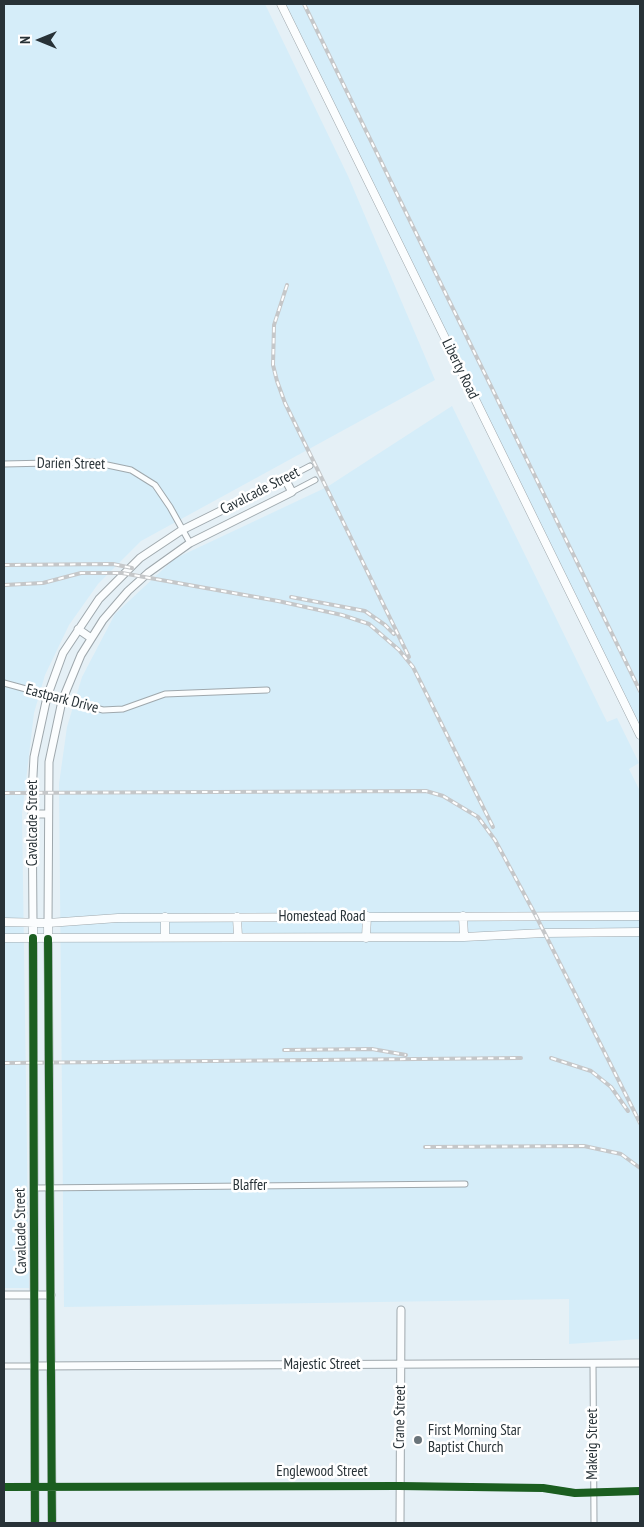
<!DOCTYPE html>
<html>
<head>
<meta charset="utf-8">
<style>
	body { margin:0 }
	#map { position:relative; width:644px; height:1527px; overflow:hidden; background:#e5f0f6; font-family:"PT Sans Narrow",sans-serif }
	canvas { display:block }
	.frame { position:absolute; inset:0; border:5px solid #283237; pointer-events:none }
	.north { position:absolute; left:15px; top:15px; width:50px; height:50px; -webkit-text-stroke:4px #fff; paint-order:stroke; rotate:270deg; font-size:14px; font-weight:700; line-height:20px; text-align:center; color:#283237 }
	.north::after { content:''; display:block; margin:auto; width:18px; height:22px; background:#283237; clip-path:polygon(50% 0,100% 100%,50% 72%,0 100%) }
</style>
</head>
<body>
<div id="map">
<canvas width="644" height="1527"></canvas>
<div class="frame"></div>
<div class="north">N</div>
</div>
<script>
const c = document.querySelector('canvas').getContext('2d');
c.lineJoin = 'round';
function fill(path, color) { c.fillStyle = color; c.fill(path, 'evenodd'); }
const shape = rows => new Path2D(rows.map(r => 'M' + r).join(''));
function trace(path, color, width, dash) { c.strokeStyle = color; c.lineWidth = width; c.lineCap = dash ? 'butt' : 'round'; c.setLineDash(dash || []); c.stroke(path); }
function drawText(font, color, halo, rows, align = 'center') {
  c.font = font + ' "PT Sans Narrow",sans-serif'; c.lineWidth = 5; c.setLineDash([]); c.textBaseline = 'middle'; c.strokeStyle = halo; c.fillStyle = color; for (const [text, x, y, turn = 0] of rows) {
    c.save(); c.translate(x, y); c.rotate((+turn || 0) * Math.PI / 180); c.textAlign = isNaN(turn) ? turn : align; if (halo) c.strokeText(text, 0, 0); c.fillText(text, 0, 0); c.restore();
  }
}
const built = shape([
	[4,4,265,4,348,176,435,380,141,541,98,584,69,625,45,675,34,713,22,814,29,1288,4,1288],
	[283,4,640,4,640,727],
	[452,406,607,722,617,718,639,763,629,769,640,791,640,1339,569,1344,569,1299,64,1307,59,784,67,727,82,677,115,614,174,559,327,487]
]);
const minor = shape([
	[4,464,93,462,131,470,155,485,170,507,190,543],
	[285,479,310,466],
	[292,492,315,480],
	[4,683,103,710,123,709,165,694,267,690],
	[35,1188,465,1184],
	[593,1364,594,1523],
	[4,1366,35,1366],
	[4,1487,399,1486,543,1488,575,1493,640,1491]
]);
const tertiary = shape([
	[78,629,91,638],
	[32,814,48,814],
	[33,923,32,794,34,757,47,697,63,653,99,599,140,558,182,530,285,479,292,492,190,543,148,573,128,591,103,620,81,655,62,701,49,762,48,923],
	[4,1295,51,1295],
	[35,1366,640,1363],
	[400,1523,401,1310]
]);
const secondary = shape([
	[281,4,640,735],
	[463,916,464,937],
	[165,917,165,937],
	[237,917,238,937],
	[4,922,48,923,118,918,640,916],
	[33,923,35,1523],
	[48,923,52,1523],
	[4,938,464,937,544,933,640,932],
	[366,938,367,916]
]);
const rail = shape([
	[304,4,640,691],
	[287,285,274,325,273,365,277,381,285,403,409,657],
	[4,565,113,564,132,568],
	[4,585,43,583,81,573,122,573,278,601,342,615,369,624,399,650,413,667,493,827],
	[291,597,365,611,385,625,394,634],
	[4,793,426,791,443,796,478,817,495,840,536,916,640,1123],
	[284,1050,372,1049,406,1055],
	[551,1058,591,1071,611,1087,628,1111],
	[4,1063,521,1058],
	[425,1147,584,1146,621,1154,640,1168]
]);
const cycleway = shape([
	[33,938,35,1523],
	[48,939,52,1523],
	[4,1487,399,1486,543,1488,575,1493,640,1491]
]);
const markers = [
	[418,1440,5,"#6a747a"]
];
const streetNames = [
	["Liberty Road",460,369,64],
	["Darien Street",71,464,1],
	["Cavalcade Street",260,491,-27],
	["Eastpark Drive",62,699,15],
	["Cavalcade Street",33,823,-90],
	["Homestead Road",322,917],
	["Blaffer",250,1186],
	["Cavalcade Street",21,1231,-91],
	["Majestic Street",322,1365],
	["Crane Street",400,1417,-89],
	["Makeig Street",593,1444,-90],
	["Englewood Street",322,1472]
];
const poiNames = [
	["First Morning Star",428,1431],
	["Baptist Church",428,1448]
];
fill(built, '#d5edf9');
trace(minor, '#9fa8ad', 7);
trace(tertiary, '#9fa8ad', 9);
trace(secondary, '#9fa8ad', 9);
trace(minor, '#fbfdfe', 5);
trace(tertiary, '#fbfdfe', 7);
trace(secondary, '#fbfdfe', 8);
trace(rail, '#c5c7c9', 4);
trace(rail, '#fff', 2, [5.5]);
trace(cycleway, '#1b5e20', 8);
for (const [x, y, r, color] of markers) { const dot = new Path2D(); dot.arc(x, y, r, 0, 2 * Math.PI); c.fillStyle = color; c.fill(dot); trace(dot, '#fff', 2); }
drawText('15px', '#283237', '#fff', streetNames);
drawText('15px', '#283237', '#fff', poiNames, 'left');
</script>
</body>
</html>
